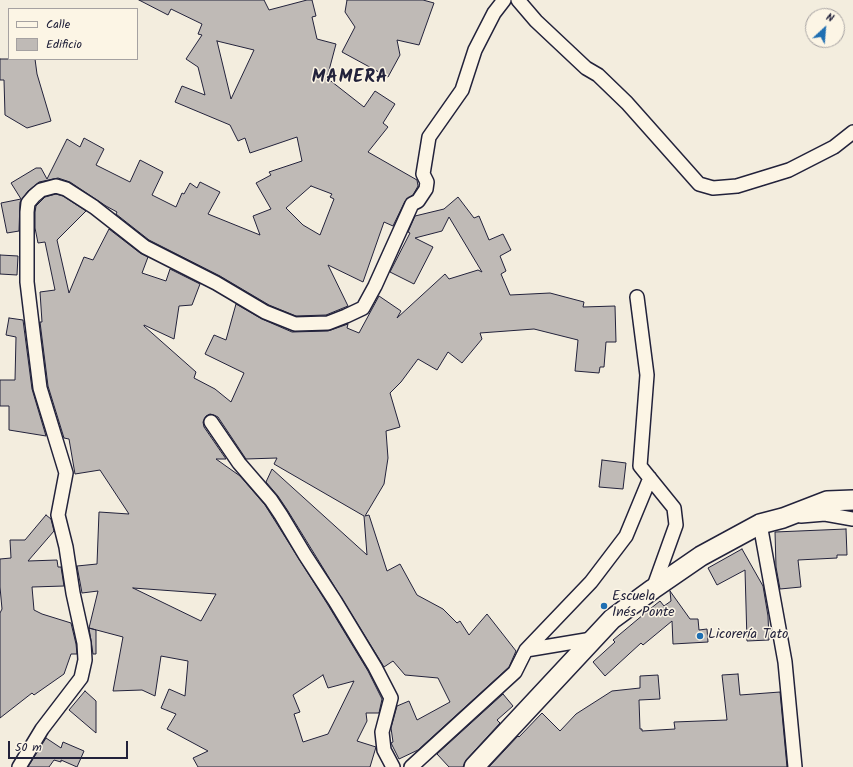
<!DOCTYPE html>
<html>
<head>
<meta charset="utf-8">
<style>
	body { margin:0 }
	#map { position:relative; width:853px; height:767px; overflow:hidden; background:#f3edde; font-family:Kalam,sans-serif }
	canvas { display:block }
	.legend { position:absolute; left:8px; top:8px; width:130px; height:52px; box-sizing:border-box; background:#fcf5e5; border:1px solid #a5a1a1; margin:0; padding:5px 7px; list-style:none; font-size:12px; color:#22223b }
	.legend li { display:flex; align-items:center; gap:8px; height:20px }
	.legend b { width:20px; border:1px solid #a5a1a1 }
	.north { position:absolute; left:805px; top:8px; width:40px; height:40px; box-sizing:border-box; background:#fcf5e5; border:1px solid #a5a1a1; border-radius:50%; rotate:26deg; font-size:11px; font-weight:700; line-height:16px; text-align:center; color:#22223b }
	.north::after { content:''; display:block; margin:auto; width:14px; height:18px; background:#1f6fb2; clip-path:polygon(50% 0,100% 100%,50% 72%,0 100%) }
	.scale { position:absolute; left:8px; top:741px; width:120px; height:18px; box-sizing:border-box; border:2px solid #22223b; border-top:0; padding-left:5px; font-size:12px; line-height:14px; white-space:nowrap; color:#22223b; -webkit-text-stroke:3px #fcf5e5; paint-order:stroke }
</style>
</head>
<body>
<div id="map">
<canvas width="853" height="767"></canvas>
<ul class="legend">
<li><b style="height:5px;background:#fcf5e5"></b>Calle</li>
<li><b style="height:11px;background:#bfbab6"></b>Edificio</li>
</ul>
<div class="north">N</div>
<div class="scale">50 m</div>
</div>
<script>
const c = document.querySelector('canvas').getContext('2d');
c.lineJoin = 'round';
function fill(path, color) { c.fillStyle = color; c.fill(path, 'evenodd'); }
const shape = rows => new Path2D(rows.map(r => 'M' + r).join(''));
function trace(path, color, width, dash) { c.strokeStyle = color; c.lineWidth = width; c.lineCap = dash ? 'butt' : 'round'; c.setLineDash(dash || []); c.stroke(path); }
function drawText(font, color, halo, rows, align = 'center') {
  c.font = font + ' Kalam,sans-serif'; c.lineWidth = 3; c.setLineDash([]); c.textBaseline = 'middle'; c.strokeStyle = halo; c.fillStyle = color; for (const [text, x, y, turn = 0] of rows) {
    c.save(); c.translate(x, y); c.rotate((+turn || 0) * Math.PI / 180); c.textAlign = isNaN(turn) ? turn : align; if (halo) c.strokeText(text, 0, 0); c.fillText(text, 0, 0); c.restore();
  }
}
const building = shape([
	[139,0,264,0,269,10,307,0,312,0,316,16,312,17,317,39,336,44,327,78,364,107,375,91,395,104,383,123,388,127,368,152,417,180,418,186,413,195,405,201,393,226,384,222,363,282,328,265,348,306,326,315,296,316,269,305,220,276,149,240,116,214,117,212,106,206,70,182,58,178,39,182,28,191,20,202,19,231,7,233,1,203,21,199,11,183,36,168,41,168,47,179,67,139,80,147,84,138,104,149,96,165,130,182,140,160,163,172,152,195,176,207,182,193,184,194,190,183,197,188,200,182,220,192,208,214,260,235,253,216,271,209,256,183,271,175,269,172,302,161,297,137,250,153,245,138,238,141,230,125,175,102,182,86,205,95,198,67,186,59,202,35,198,34,202,24,171,9,168,15,139,0],
	[217,41,254,50,231,99,217,41],
	[311,186,332,194,330,197,334,199,320,235,303,225,286,208,311,186],
	[347,0,423,0,434,3,419,45,397,40,400,55,388,77,342,52,355,27,345,12,347,0],
	[0,59,35,59,37,74,51,121,27,128,5,115,4,80,0,80,0,59],
	[56,194,63,196,86,211,57,240,69,293,84,257,93,260,109,229,140,253,148,257,142,273,166,281,170,269,200,284,192,305,179,306,174,339,144,325,144,326,196,372,194,378,215,389,231,402,244,373,205,354,214,335,226,340,236,304,262,319,292,332,328,331,348,324,347,328,359,333,379,296,401,311,397,318,445,274,449,279,478,270,482,272,449,217,442,231,415,238,433,247,414,284,390,272,410,233,408,232,415,216,444,209,458,197,474,218,479,216,489,240,503,234,511,250,500,256,506,271,501,274,510,295,550,293,584,302,583,307,615,306,616,342,606,342,604,367,600,367,599,373,575,371,578,340,534,329,480,333,482,339,462,363,448,352,437,370,418,359,401,382,390,393,400,427,386,431,388,458,384,484,365,516,369,515,387,571,400,564,417,595,443,609,457,623,460,621,469,635,487,614,516,651,509,667,418,750,399,759,391,743,393,742,391,728,397,706,409,701,417,720,450,702,438,678,405,675,393,661,384,667,288,511,278,496,266,482,272,469,367,555,364,516,274,464,277,458,246,459,218,417,214,415,210,414,206,416,203,422,204,427,226,459,216,459,240,476,265,505,328,605,368,671,382,699,379,713,366,713,367,721,357,741,376,747,370,767,198,767,193,758,208,751,167,729,176,714,161,708,169,689,185,696,188,661,161,656,155,696,142,690,113,691,123,637,89,628,98,591,82,593,77,566,97,564,99,512,129,514,100,470,75,474,69,439,64,438,48,386,40,322,42,322,40,292,55,290,45,242,38,243,35,228,35,212,36,206,45,197,56,194],
	[133,588,216,594,201,621,133,588],
	[323,675,328,688,354,681,328,734,303,742,294,714,300,712,293,695,323,675],
	[0,255,18,256,17,275,0,274,0,255],
	[9,318,23,320,32,389,46,436,9,430,9,406,0,406,0,380,15,380,16,337,6,335,9,318],
	[602,460,626,463,623,489,599,487,602,460],
	[46,515,51,519,54,531,28,561,57,560,58,567,61,567,64,586,32,587,34,610,42,614,71,623,76,644,77,654,71,654,64,674,34,695,32,693,0,718,0,613,2,609,0,587,0,559,11,558,10,540,25,540,46,515],
	[846,529,847,555,837,555,837,558,798,560,801,587,780,589,776,567,775,532,846,529],
	[742,549,763,586,768,616,769,640,747,641,745,570,717,585,708,568,742,549],
	[670,591,690,619,698,619,699,630,707,629,708,642,673,644,672,621,643,645,641,643,605,676,593,662,615,642,613,640,650,609,660,601,664,606,671,601,670,591],
	[89,628,96,630,96,654,93,654,89,628],
	[738,674,740,695,780,692,787,767,489,767,518,736,519,737,542,713,560,731,576,714,612,691,640,688,640,676,658,675,660,699,639,700,640,729,642,729,642,731,675,729,674,722,727,720,722,675,738,674],
	[85,691,96,701,96,733,69,710,85,691],
	[503,694,513,706,497,720,500,723,466,760,463,767,449,767,437,754,503,694],
	[46,738,61,748,63,742,84,751,77,767,61,760,61,762,54,760,49,767,28,767,46,738]
]);
const street = shape([
	[518,0,536,21,586,68,598,75,627,103,699,184,713,188,737,186,789,170,834,147,853,132],
	[637,297,647,375,640,466,674,508,676,525,653,589],
	[211,422,239,463,271,500,281,515,305,555,335,601,375,667,391,698,382,732,384,750,393,767],
	[801,516,825,514,853,519],
	[760,524,785,662,795,767],
	[526,650,592,639],
	[19,767,42,729,81,678,85,660,84,643,73,593,66,547,58,515,66,473,40,388,34,340,27,282,27,212,28,203,34,196,41,190,56,186,66,189,94,207,145,247,216,283,265,312,295,324,328,323,346,316,363,308,375,286,412,204,418,201,426,189,427,182,423,174,429,137,462,90,475,50,494,13,504,0],
	[411,767,515,672,526,650,591,582,626,536,650,478]
]);
const secondary = shape([
	[474,767,612,619,653,589,701,556,760,524,783,518,827,501,853,500]
]);
const markers = [
	[604,606,4,"#1f6fb2"],
	[700,636,4,"#1f6fb2"]
];
const poiNames = [
	["Escuela",612,598],
	["Inés Ponte",612,614],
	["Licorería Tato",708,636]
];
const districtNames = [
	["MAMERA",350,79]
];
fill(building, '#bfbab6');
trace(building, '#22223b', 1);
trace(street, '#22223b', 16);
trace(secondary, '#22223b', 22);
trace(street, '#fcf5e5', 13);
trace(secondary, '#fcf5e5', 19);
for (const [x, y, r, color] of markers) { const dot = new Path2D(); dot.arc(x, y, r, 0, 2 * Math.PI); c.fillStyle = color; c.fill(dot); trace(dot, '#fcf5e5', 1.5); }
drawText('14px', '#22223b', '#fcf5e5', poiNames, 'left');
c.letterSpacing = '1px';
drawText('bold 18px', '#22223b', '#fcf5e5', districtNames);
c.letterSpacing = '0px';
</script>
</body>
</html>
